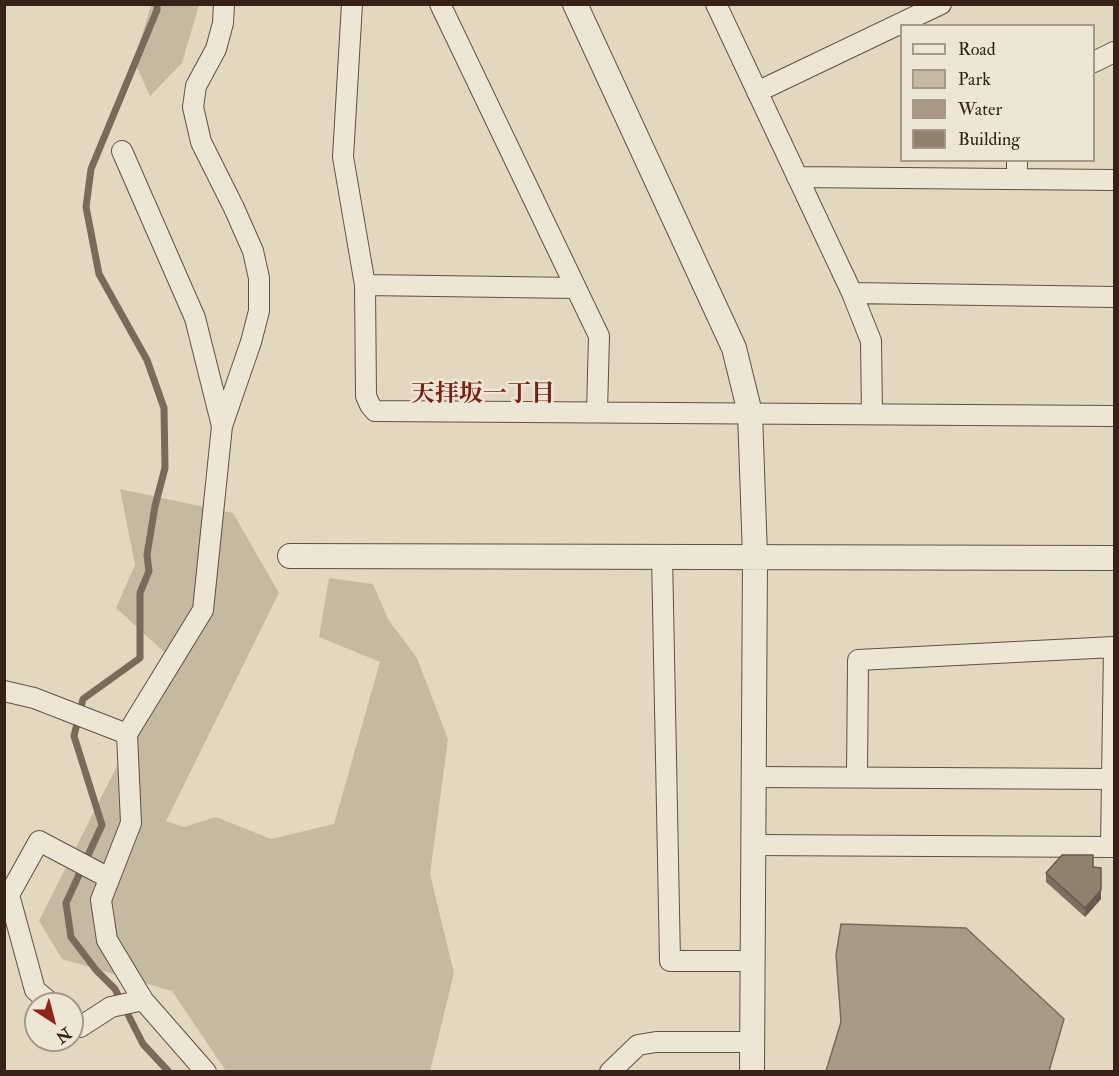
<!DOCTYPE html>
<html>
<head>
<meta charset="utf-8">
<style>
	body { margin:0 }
	#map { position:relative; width:1119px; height:1076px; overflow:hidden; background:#e3d8bf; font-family:"IM FELL Double Pica",serif }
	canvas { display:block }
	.frame { position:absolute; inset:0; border:6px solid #362216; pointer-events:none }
	.legend { position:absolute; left:900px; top:24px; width:195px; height:138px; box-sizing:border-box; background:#ede6d5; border:2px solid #a49889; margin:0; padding:8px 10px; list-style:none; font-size:18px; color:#362216 }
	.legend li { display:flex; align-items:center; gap:12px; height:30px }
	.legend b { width:30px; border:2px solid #a49889 }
	.north { position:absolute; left:24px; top:992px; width:60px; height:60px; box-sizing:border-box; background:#ede6d5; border:2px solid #a49889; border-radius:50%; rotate:144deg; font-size:16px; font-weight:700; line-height:24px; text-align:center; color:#362216 }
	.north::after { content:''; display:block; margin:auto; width:21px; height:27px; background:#8f2418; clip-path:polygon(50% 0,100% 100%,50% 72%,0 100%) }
</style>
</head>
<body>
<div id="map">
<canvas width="1119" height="1076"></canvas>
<div class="frame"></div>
<ul class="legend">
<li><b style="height:8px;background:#ede6d5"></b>Road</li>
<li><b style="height:16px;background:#c6b9a2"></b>Park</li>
<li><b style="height:16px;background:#a89a86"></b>Water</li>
<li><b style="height:16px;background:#90816e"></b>Building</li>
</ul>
<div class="north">N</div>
</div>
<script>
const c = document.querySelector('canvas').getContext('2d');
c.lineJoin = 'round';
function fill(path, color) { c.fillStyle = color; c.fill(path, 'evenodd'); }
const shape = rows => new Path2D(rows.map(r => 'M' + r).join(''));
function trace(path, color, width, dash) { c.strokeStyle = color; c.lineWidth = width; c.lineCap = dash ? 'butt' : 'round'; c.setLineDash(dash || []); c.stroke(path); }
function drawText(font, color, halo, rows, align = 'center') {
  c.font = font + ' "IM FELL Double Pica","Noto Serif JP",serif'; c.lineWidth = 5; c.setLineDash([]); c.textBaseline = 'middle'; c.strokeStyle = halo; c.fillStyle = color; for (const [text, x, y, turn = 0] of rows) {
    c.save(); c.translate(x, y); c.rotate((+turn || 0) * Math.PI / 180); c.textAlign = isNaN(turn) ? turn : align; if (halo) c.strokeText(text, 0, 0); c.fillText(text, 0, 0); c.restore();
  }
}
const green = shape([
	[151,5,199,5,182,63,150,96,134,61],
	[120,489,233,513,279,593,166,821,184,827,216,817,271,839,334,824,380,662,319,637,329,578,373,584,388,619,417,658,448,739,430,874,454,973,430,1071,226,1071,172,991,62,959,39,921,127,746,174,661,116,608,135,565]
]);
const water = shape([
	[841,924,966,928,1064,1019,1049,1071,826,1071,841,1022,836,955,841,924]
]);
const stream = shape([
	[157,4,157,10,91,169,86,207,99,274,147,360,164,408,165,468,155,506,147,555,149,571,140,593,140,658,83,699,74,736,102,825,66,903,71,937,96,970,115,989,143,1044,169,1072]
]);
const minor = shape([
	[352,4,343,157,365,285,366,396,370,405,375,411,1114,416],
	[440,4,599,336,597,412],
	[716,4,852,293,871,341,872,413],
	[1094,62,1114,52],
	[757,92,941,4],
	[122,151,195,318,222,426],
	[797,177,1114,180],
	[1017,179,1017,160],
	[365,285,576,288],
	[852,293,1114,297],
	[662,555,670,961,753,961],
	[4,691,34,698,127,734],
	[755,777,1112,779],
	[857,777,858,660,1114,647,1111,847],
	[753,845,1114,847],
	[52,1004,35,990,9,895,39,841,109,878],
	[72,1020,80,1027,111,1007,143,1000],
	[206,1072,143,1000,107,940,101,900,131,823,127,734,203,610,222,426,251,342,259,311,259,278,253,251,234,208,201,142,193,107,196,86,216,49,223,23,224,4],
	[610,1072,638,1045,656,1042,752,1042]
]);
const tertiary = shape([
	[575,4,734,348,750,413,755,556,752,1072],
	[290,556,1114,558]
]);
const wall = shape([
	[1093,867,1101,899,1085,917,1046,882,1046,873]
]);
const shadedWall = shape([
	[1101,890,1101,899,1085,917,1085,908]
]);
const building = shape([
	[1062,855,1093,855,1093,867,1101,868,1101,890,1085,908,1046,873,1062,855]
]);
const neighbourhoodNames = [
	["天拝坂一丁目",483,396]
];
fill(green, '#c6b9a2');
fill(water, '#a89a86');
trace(water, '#7a6a59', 1.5);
trace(stream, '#7a6a59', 7);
trace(minor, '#615040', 22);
trace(tertiary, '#615040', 26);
trace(minor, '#ede6d5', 20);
trace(tertiary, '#ede6d5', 24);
fill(wall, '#7c6f5f');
fill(shadedWall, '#655a4d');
fill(building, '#90816e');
trace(building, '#655a4d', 1.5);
drawText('bold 24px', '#7a1f14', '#ede6d5', neighbourhoodNames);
</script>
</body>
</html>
